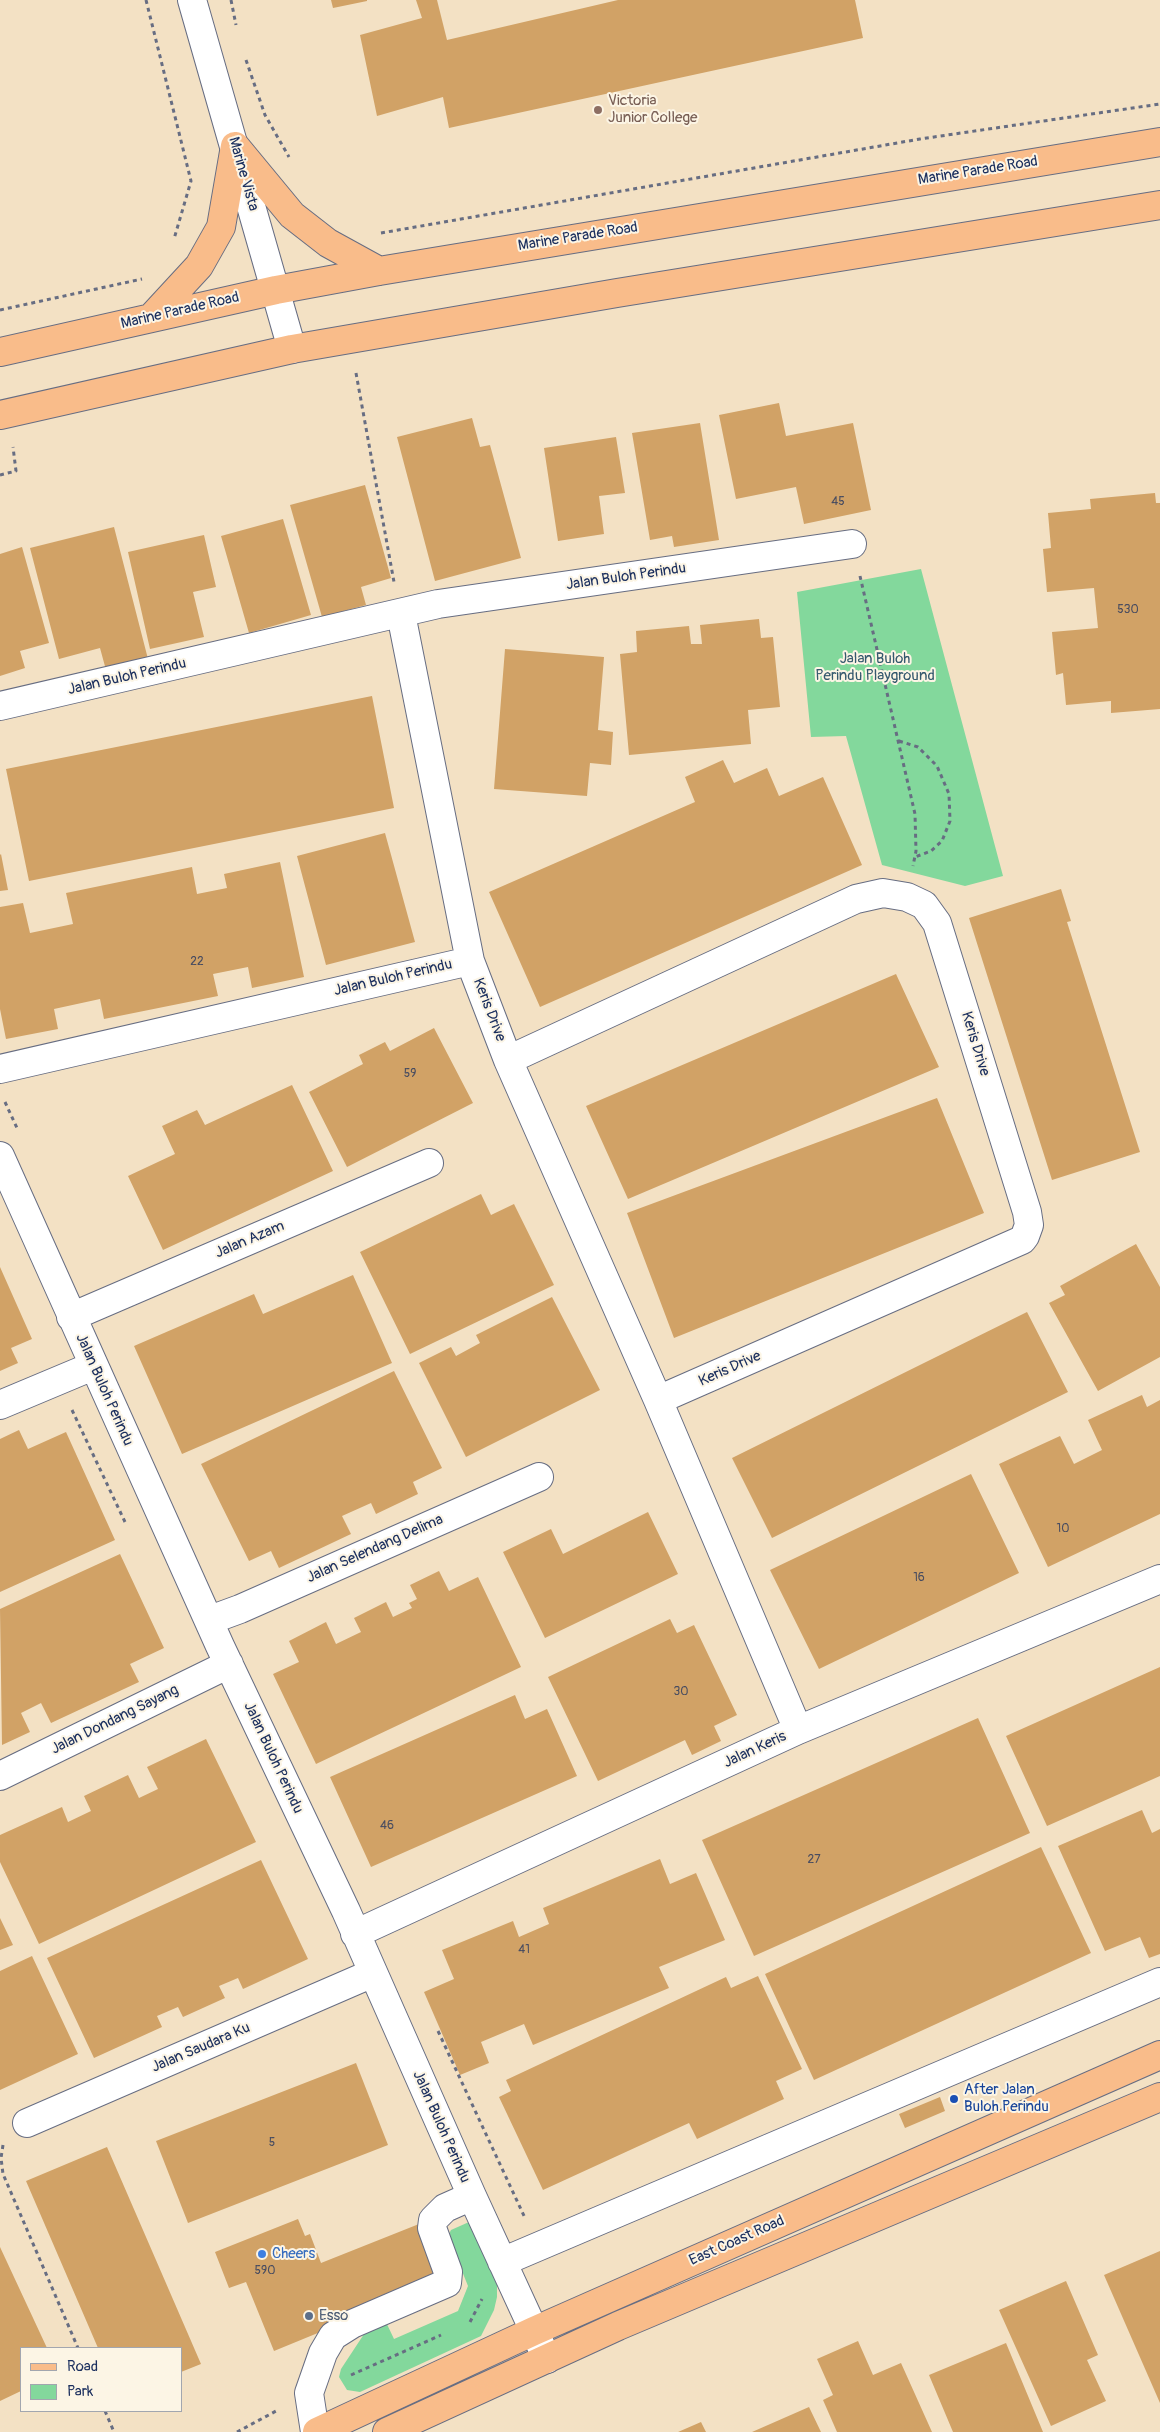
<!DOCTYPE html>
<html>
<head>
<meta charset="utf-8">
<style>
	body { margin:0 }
	#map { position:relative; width:1160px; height:2432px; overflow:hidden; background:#f3e1c4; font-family:Pangolin,sans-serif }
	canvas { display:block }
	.legend { position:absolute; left:20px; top:2347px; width:162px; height:65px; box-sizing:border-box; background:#fcf5e5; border:1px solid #a2a6af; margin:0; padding:6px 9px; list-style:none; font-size:15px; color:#1b2f5e }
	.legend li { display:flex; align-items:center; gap:10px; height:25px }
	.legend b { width:25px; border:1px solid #a2a6af }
</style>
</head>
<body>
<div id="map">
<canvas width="1160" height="2432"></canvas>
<ul class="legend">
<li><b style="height:6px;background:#f9bc8a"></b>Road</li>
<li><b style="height:14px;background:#83d89c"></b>Park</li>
</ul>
</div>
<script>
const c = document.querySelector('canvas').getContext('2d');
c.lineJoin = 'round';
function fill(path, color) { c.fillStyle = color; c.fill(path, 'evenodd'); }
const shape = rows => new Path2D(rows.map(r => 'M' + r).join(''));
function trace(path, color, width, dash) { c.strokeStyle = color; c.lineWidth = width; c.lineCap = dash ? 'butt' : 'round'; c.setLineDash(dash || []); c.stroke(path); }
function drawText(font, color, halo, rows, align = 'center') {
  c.font = font + ' Pangolin,sans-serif'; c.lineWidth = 4; c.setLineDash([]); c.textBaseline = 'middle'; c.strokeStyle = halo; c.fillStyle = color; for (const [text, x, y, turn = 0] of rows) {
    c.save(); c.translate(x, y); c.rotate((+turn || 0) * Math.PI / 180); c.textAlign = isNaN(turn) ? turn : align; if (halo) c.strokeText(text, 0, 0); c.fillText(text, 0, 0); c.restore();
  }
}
const green = shape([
	[921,569,1003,876,965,886,882,865,846,736,811,737,797,592],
	[469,2222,474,2226,497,2282,497,2297,494,2310,481,2336,360,2392,347,2390,339,2377,341,2369,368,2328,385,2320,394,2339,458,2311,468,2286,448,2236,451,2230]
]);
const building = shape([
	[331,0,367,0,367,1,333,8],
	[416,0,437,0,447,40,618,0,855,0,863,38,449,128,443,97,377,116,360,35,422,18],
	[779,403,786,436,853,423,871,510,804,524,796,487,736,499,719,415],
	[472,418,480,447,490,445,521,558,435,581,397,437],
	[700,423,719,540,674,547,672,536,650,540,632,433],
	[616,437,625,493,599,496,604,534,558,541,544,448],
	[365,485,391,578,361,587,366,605,322,617,290,505],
	[1155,493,1156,503,1160,503,1160,709,1111,713,1111,701,1066,705,1063,673,1056,675,1052,632,1098,628,1094,588,1047,592,1043,549,1051,548,1048,513,1091,509,1090,499],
	[283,519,311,615,249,633,221,536],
	[114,527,148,659,106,670,100,648,59,659,30,548],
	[204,535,216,587,193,592,204,637,150,649,128,552],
	[22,547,49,643,20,651,25,668,0,676,0,554],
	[759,619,761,638,773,637,780,707,748,710,751,744,629,755,620,654,637,652,636,631,689,626,691,644,702,644,700,625],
	[505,649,604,657,598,730,613,732,611,765,590,763,587,796,494,789],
	[372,696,394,808,29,881,6,769],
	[723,760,734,783,767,768,779,796,823,777,862,865,540,1007,489,892,695,802,685,777],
	[385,833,415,942,326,965,297,856],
	[1,854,8,890,0,891,0,855],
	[280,862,304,977,252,988,248,967,213,974,218,996,104,1019,100,999,54,1009,58,1029,6,1039,0,1009,0,907,23,903,30,933,73,924,66,893,192,867,197,894,227,888,224,874],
	[1061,889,1071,921,1067,922,1140,1152,1052,1180,969,918],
	[896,974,939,1067,628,1199,586,1106],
	[434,1028,473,1103,347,1167,309,1092,363,1064,359,1055,385,1042,390,1051],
	[292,1085,333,1171,163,1250,128,1176,175,1154,162,1126,197,1110,205,1125],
	[937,1098,984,1213,674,1338,627,1213],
	[481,1194,491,1215,514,1204,554,1285,410,1354,360,1252],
	[1136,1244,1160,1287,1160,1357,1098,1391,1049,1303,1065,1295,1060,1286],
	[0,1267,32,1339,11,1348,18,1363,0,1371],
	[353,1275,392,1363,182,1454,134,1346,254,1294,263,1314],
	[552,1297,600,1390,466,1457,419,1363,451,1347,456,1356,480,1343,476,1335],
	[1027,1312,1068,1392,772,1538,732,1458],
	[394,1371,442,1468,413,1482,418,1494,376,1514,371,1503,342,1516,351,1534,279,1568,271,1551,249,1561,201,1464],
	[1142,1395,1147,1407,1160,1400,1160,1514,1048,1567,999,1464,1060,1436,1074,1464,1102,1450,1088,1420],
	[19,1430,28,1449,66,1432,115,1540,0,1592,0,1439],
	[971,1474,1019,1573,819,1669,770,1570],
	[648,1512,678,1574,545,1638,503,1552,551,1529,563,1554],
	[120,1554,164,1648,130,1664,139,1682,51,1723,41,1703,21,1713,30,1732,2,1745,0,1609],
	[439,1571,449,1591,478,1577,521,1667,316,1764,273,1674,299,1662,289,1641,326,1622,336,1644,361,1632,354,1618,386,1602,393,1617,412,1608,409,1603,417,1599,410,1585],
	[670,1619,677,1633,694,1625,737,1715,714,1726,721,1741,692,1755,685,1740,598,1781,548,1677],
	[1160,1667,1160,1776,1047,1826,1006,1736],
	[515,1695,525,1719,547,1709,577,1776,371,1867,330,1777],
	[978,1718,1030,1833,754,1956,702,1840],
	[206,1739,256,1842,39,1944,0,1862,0,1835,62,1807,68,1822,91,1811,84,1796,128,1775,139,1798,158,1789,147,1767],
	[1142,1810,1152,1833,1160,1829,1160,1954,1149,1958,1140,1937,1105,1951,1058,1846],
	[1041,1847,1091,1953,814,2080,765,1974],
	[660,1859,670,1884,696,1873,725,1940,659,1967,669,1988,533,2045,524,2024,481,2042,489,2063,460,2075,424,1992,454,1979,442,1950,513,1921,519,1937,549,1924,543,1908],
	[261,1860,308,1959,243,1989,238,1978,219,1986,225,1998,183,2017,178,2007,157,2016,162,2027,94,2058,47,1958],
	[0,1918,13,1945,0,1950],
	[32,1956,78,2054,0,2090,0,1971],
	[758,1976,802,2069,776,2081,784,2099,697,2139,689,2123,543,2190,499,2097,511,2091,506,2080,726,1977,731,1988],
	[356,2063,388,2145,188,2223,156,2141],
	[940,2097,945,2111,905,2128,899,2114],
	[107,2147,201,2364,181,2372,181,2348,98,2348,26,2181],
	[298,2219,305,2236,310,2234,321,2263,419,2224,442,2282,274,2351,246,2282,229,2288,215,2252],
	[0,2247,47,2348,21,2348,21,2391,0,2401],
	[1160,2251,1160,2403,1104,2275],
	[1066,2281,1098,2355,1087,2360,1106,2401,1051,2426,999,2310],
	[858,2341,873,2375,901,2363,932,2432,837,2432,823,2400,833,2395,817,2359],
	[1006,2343,1043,2432,953,2432,929,2375],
	[809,2407,821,2432,752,2432],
	[701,2422,706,2432,678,2432]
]);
const path = shape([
	[146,0,191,181,174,239],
	[231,0,236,25],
	[246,60,265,115,289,157],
	[381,233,920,139,1160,104],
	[0,310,142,279],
	[356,373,394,582],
	[0,475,16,471,13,447],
	[860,576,915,814,916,851,913,866],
	[899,741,918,747,937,766,949,794,950,821,942,841,931,851,915,857],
	[5,1102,17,1128],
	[72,1410,125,1522],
	[438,2031,525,2218],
	[3,2145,1,2158,3,2174,78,2348],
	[470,2322,482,2299],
	[351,2375,441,2335],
	[105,2411,114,2432],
	[237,2432,278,2410]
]);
const minor = shape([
	[192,0,292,349],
	[401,614,470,961,508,1060,658,1400,798,1730],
	[0,706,438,604,852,544],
	[508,1060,856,899,883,893,907,897,924,905,937,923,1027,1212,1029,1225,1025,1236,1022,1240,658,1400],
	[0,1069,470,961],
	[0,1156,220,1646,346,1911,472,2196,547,2359],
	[71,1317,429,1163],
	[0,1405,93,1366],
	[210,1620,240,1609,539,1477],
	[0,1776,229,1664],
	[355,1934,798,1730,1160,1579],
	[27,2123,373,1973],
	[502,2262,1160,1982],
	[315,2432,309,2393,323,2353,333,2336,352,2324,447,2283,448,2272,432,2228,433,2220,445,2208,472,2196]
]);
const major = shape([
	[235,146,292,215,328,243,379,271],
	[151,318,199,266,221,227,235,146],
	[0,352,276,290,379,271,1160,142],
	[0,415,292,349,617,293,1160,205],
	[317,2432,534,2331,1160,2055],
	[387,2432,618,2326,1160,2097]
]);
const markers = [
	[598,110,5,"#8d6e63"],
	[954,2099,5,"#1a4fb4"],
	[262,2254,5,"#3f7fe0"],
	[309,2316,5,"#5c6f8a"]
];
const numberNames = [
	["45",838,502],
	["530",1128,610],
	["22",197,962],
	["59",410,1074],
	["10",1063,1529],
	["16",919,1578],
	["30",681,1692],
	["46",387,1826],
	["27",814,1860],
	["41",524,1950],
	["5",272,2143],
	["590",265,2271]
];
const educationNames = [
	["Victoria",608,101],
	["Junior College",608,118]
];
const streetNames = [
	["Marine Parade Road",978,171,-9],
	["Marine Vista",243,174,74],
	["Marine Parade Road",578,237,-9],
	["Marine Parade Road",180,311,-13],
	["Jalan Buloh Perindu",626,577,-8],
	["Jalan Buloh Perindu",127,677,-13],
	["Jalan Buloh Perindu",393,978,-13],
	["Keris Drive",489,1010,69],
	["Keris Drive",975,1044,73],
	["Jalan Azam",250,1240,-23],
	["Keris Drive",730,1369,-24],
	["Jalan Buloh Perindu",104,1390,66],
	["Jalan Selendang Delima",375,1549,-24],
	["Jalan Dondang Sayang",115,1720,-26],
	["Jalan Keris",755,1750,-25],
	["Jalan Buloh Perindu",273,1758,65],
	["Jalan Saudara Ku",201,2048,-23],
	["Jalan Buloh Perindu",441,2127,66],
	["East Coast Road",737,2241,-24]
];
const parkNames = [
	["Jalan Buloh",875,659],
	["Perindu Playground",875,676]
];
const transitNames = [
	["After Jalan",964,2090],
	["Buloh Perindu",964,2107]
];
const shopNames = [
	["Cheers",272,2254]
];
const serviceNames = [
	["Esso",319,2316]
];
fill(green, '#83d89c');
fill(building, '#d1a266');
trace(minor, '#676d82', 30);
trace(major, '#676d82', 30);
trace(path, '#676d82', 3, [4, 4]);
trace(minor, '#fff', 28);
trace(major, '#f9bc8a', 28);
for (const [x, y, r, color] of markers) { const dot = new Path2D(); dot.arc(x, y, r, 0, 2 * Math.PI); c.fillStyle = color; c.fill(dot); trace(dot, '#fcf5e5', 2); }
drawText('12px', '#484c60', null, numberNames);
drawText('15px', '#785e54', '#fcf5e5', educationNames, 'left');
drawText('15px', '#1b2f5e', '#fcf5e5', streetNames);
drawText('15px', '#35596e', '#fcf5e5', parkNames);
drawText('15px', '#164399', '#fcf5e5', transitNames, 'left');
drawText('15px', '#366cbe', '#fcf5e5', shopNames, 'left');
drawText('15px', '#4e5e75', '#fcf5e5', serviceNames, 'left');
</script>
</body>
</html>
